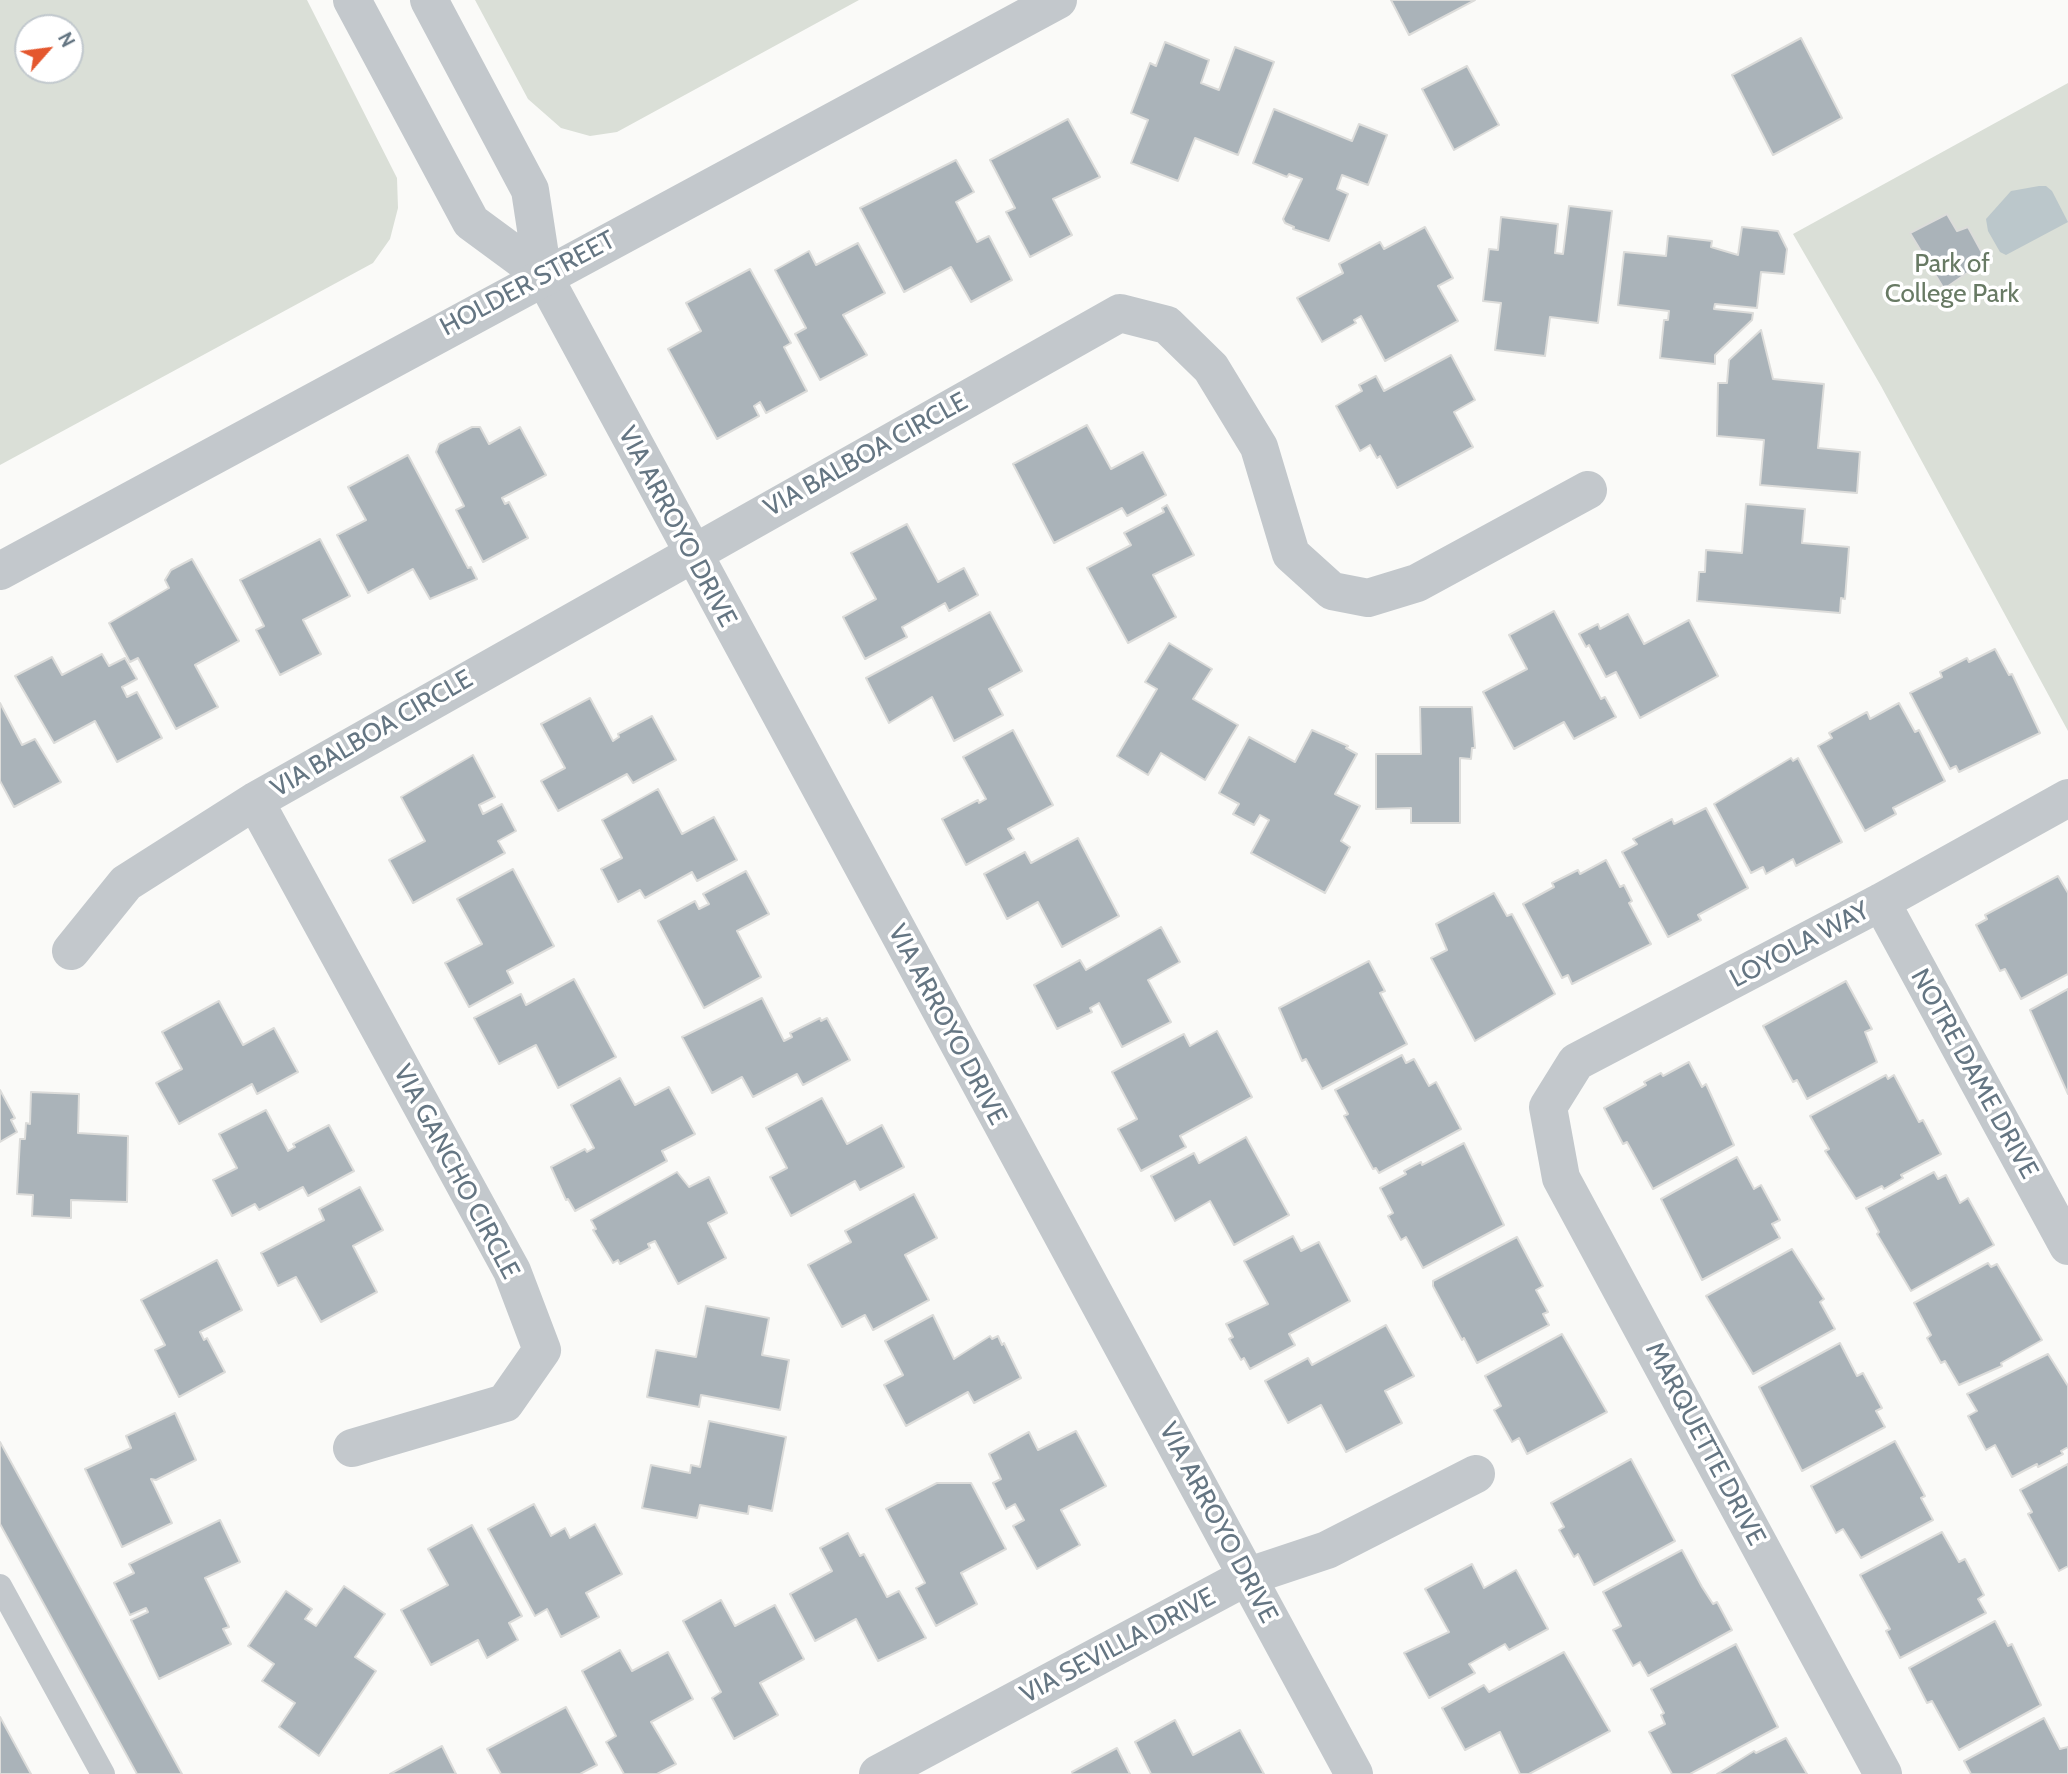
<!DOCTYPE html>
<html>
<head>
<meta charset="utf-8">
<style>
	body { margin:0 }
	#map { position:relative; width:2068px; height:1774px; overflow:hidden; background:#fafaf8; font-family:Cabin,sans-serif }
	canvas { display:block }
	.north { position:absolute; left:14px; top:14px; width:70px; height:70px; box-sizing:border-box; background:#fff; border:2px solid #c1c8cd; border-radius:50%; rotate:62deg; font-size:19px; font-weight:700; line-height:28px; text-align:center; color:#657683 }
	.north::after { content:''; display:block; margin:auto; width:24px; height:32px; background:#e4572e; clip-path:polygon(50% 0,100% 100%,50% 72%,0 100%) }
</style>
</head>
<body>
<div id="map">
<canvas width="2068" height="1774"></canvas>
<div class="north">N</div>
</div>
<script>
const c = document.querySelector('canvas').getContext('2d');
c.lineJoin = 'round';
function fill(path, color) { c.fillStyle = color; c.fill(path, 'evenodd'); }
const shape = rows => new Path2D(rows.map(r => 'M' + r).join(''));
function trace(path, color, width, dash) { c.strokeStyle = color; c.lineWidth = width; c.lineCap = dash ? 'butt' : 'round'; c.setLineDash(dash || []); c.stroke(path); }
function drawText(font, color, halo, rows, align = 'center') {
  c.font = font + ' Cabin,sans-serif'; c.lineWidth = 7; c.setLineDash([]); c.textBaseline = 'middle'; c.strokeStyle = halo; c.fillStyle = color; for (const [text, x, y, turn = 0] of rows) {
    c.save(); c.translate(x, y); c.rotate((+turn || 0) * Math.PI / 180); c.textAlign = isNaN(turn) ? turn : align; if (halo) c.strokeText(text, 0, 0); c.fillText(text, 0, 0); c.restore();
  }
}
const green = shape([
	[0,0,307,0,397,178,398,208,390,239,373,263,0,465],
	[28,28,70,28,70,70,28,70],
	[475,0,859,0,617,132,590,136,561,128,528,99],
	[2068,83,2068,731,1881,386,1793,234]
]);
const water = shape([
	[2039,186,2046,186,2052,191,2068,222,2006,255,2000,252,1988,231,1986,219,2011,191]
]);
const building = shape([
	[1391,0,1475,0,1409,35,1391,0],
	[1801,38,1842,118,1773,155,1732,75,1801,38],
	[1165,42,1209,60,1201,83,1219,90,1235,47,1274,62,1238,155,1195,138,1178,181,1131,163,1148,120,1131,113,1150,63,1156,66,1165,42],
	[1467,66,1499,125,1454,150,1422,89,1467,66],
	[1274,109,1352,141,1359,124,1387,135,1368,185,1342,175,1337,189,1348,194,1329,241,1293,229,1294,227,1285,223,1283,219,1302,179,1289,174,1287,177,1253,163,1274,109],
	[1068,119,1100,177,1053,199,1072,235,1030,257,1006,212,1015,208,990,160,1068,119],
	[956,160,974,192,956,202,977,242,989,236,1012,280,971,302,951,267,904,292,860,208,956,160],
	[1569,206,1612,211,1598,323,1550,317,1545,356,1495,350,1501,303,1483,301,1489,249,1498,250,1501,217,1558,224,1555,253,1563,254,1569,206],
	[1947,214,1957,231,1968,227,1986,260,1944,289,1910,233,1947,214],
	[1425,227,1453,278,1438,286,1458,321,1385,361,1361,316,1354,320,1356,323,1322,342,1297,298,1343,273,1339,264,1380,242,1384,249,1425,227],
	[1742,227,1778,231,1787,249,1784,274,1761,272,1757,308,1715,304,1714,309,1753,313,1752,320,1715,355,1715,364,1660,358,1664,320,1668,320,1669,311,1618,305,1624,252,1666,256,1668,236,1712,241,1711,247,1738,255,1742,227],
	[858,243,885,293,843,315,867,355,820,380,795,334,806,328,775,270,809,251,816,265,858,243],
	[750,269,791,343,784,347,807,391,766,413,760,402,754,406,759,416,717,439,668,349,701,331,686,303,750,269],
	[1761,330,1773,379,1824,384,1818,448,1860,452,1857,493,1760,485,1764,440,1717,436,1718,383,1727,383,1729,360,1761,330],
	[1451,355,1475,400,1454,412,1473,447,1397,488,1380,456,1377,458,1370,445,1360,451,1336,406,1362,391,1359,385,1376,376,1384,391,1451,355],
	[1087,425,1111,469,1143,452,1166,495,1127,516,1122,508,1054,543,1013,464,1087,425],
	[472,427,480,427,489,444,520,427,546,475,502,498,505,504,509,502,528,538,483,562,456,510,464,506,436,452,439,444,472,427],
	[408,455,468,568,471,567,477,579,430,599,413,569,368,593,337,535,366,520,348,487,408,455],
	[1746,504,1805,509,1802,543,1849,547,1845,599,1841,598,1840,613,1697,601,1699,572,1705,572,1706,550,1742,553,1746,504],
	[1167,505,1194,555,1153,575,1176,617,1128,643,1087,568,1131,545,1124,533,1164,512,1162,508,1167,505],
	[907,524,938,582,964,568,978,595,949,611,945,603,902,627,907,637,865,659,843,617,876,599,851,553,907,524],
	[320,539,350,596,303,620,321,654,280,675,256,630,264,626,240,580,320,539],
	[192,559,239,641,195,665,218,707,176,729,138,658,130,662,109,623,169,588,165,580,171,570,192,559],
	[1554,611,1601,699,1605,697,1616,717,1574,739,1564,722,1514,749,1483,692,1527,669,1509,635,1554,611],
	[990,612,1022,671,989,689,1003,715,954,741,932,697,889,723,866,678,990,612],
	[1628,614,1644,644,1689,620,1718,676,1640,718,1616,672,1606,677,1589,645,1586,647,1579,634,1598,624,1600,629,1628,614],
	[1169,643,1212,669,1193,699,1238,725,1205,780,1161,753,1148,775,1117,756,1157,689,1145,682,1169,643],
	[1995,649,2009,675,2012,674,2040,733,1959,772,1956,766,1950,769,1910,693,1942,677,1940,672,1967,658,1969,662,1995,649],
	[102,654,109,666,125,658,137,679,122,687,127,697,137,692,162,738,117,762,95,721,54,743,15,676,52,657,62,675,102,654],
	[590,698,613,741,619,737,618,734,652,716,676,760,633,783,627,774,558,811,541,781,565,768,541,724,590,698],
	[0,703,22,745,35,739,61,782,14,807,0,781,0,703],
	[1899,703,1915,732,1919,730,1945,781,1893,808,1896,814,1865,831,1818,746,1832,738,1829,733,1867,712,1870,719,1899,703],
	[1420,707,1472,707,1475,748,1472,748,1471,759,1460,758,1460,823,1411,823,1411,808,1376,809,1376,754,1421,754,1420,707],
	[1013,730,1053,805,1008,829,1014,839,966,865,942,819,978,800,979,803,986,799,963,757,1013,730],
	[1312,730,1348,746,1346,748,1357,754,1335,794,1360,806,1341,841,1350,847,1325,893,1251,853,1269,820,1260,815,1254,825,1233,814,1239,804,1219,793,1249,737,1295,762,1312,730],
	[473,755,495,797,479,805,483,814,502,804,516,831,498,841,505,853,413,903,389,860,425,841,401,797,473,755],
	[1791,758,1793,761,1798,758,1842,842,1796,866,1793,859,1766,874,1763,867,1751,873,1714,804,1791,758],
	[658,789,682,834,714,817,737,860,697,881,692,872,645,898,640,890,618,902,601,869,622,858,602,820,658,789],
	[1706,808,1748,888,1698,915,1701,920,1668,937,1622,852,1637,844,1633,839,1672,819,1674,824,1706,808],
	[1078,838,1119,916,1062,947,1038,902,1007,919,984,874,1025,852,1031,863,1078,838],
	[1606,860,1620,887,1624,885,1632,901,1629,903,1651,944,1572,984,1568,975,1562,978,1523,904,1554,887,1552,883,1578,870,1580,874,1606,860],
	[513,869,554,946,507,971,513,983,469,1007,445,963,482,944,457,899,513,869],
	[746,871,769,914,737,931,761,977,704,1008,658,921,695,901,699,909,709,904,703,894,746,871],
	[2058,876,2068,893,2068,974,2021,999,2005,969,2000,971,1976,925,1987,919,1985,915,2058,876],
	[1494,893,1507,916,1512,914,1555,994,1475,1041,1431,958,1447,950,1436,924,1494,893],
	[1161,927,1180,962,1148,980,1171,1022,1122,1047,1099,1003,1090,1008,1092,1012,1057,1029,1034,985,1080,960,1086,970,1161,927],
	[1369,961,1385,991,1380,993,1407,1044,1322,1089,1306,1059,1302,1061,1279,1008,1369,961],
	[574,979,616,1057,558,1088,536,1045,499,1064,474,1018,521,994,526,1005,574,979],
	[1846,981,1872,1029,1865,1032,1877,1062,1807,1099,1797,1080,1793,1082,1763,1026,1846,981],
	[2068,989,2068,1094,2030,1010,2068,989],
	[762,998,784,1041,792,1037,790,1033,820,1018,821,1021,827,1018,850,1060,803,1085,797,1074,753,1097,742,1077,712,1093,682,1037,762,998],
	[219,1001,243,1045,274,1028,298,1072,257,1094,252,1084,179,1124,156,1083,182,1069,162,1032,219,1001],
	[1217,1031,1252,1097,1180,1136,1186,1147,1141,1171,1118,1129,1137,1119,1112,1072,1184,1034,1190,1046,1217,1031],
	[1402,1055,1406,1063,1414,1059,1429,1086,1436,1082,1461,1129,1379,1173,1376,1168,1373,1169,1344,1116,1348,1114,1335,1090,1402,1055],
	[1689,1062,1702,1087,1706,1084,1734,1145,1653,1189,1627,1142,1623,1144,1604,1108,1646,1085,1644,1082,1661,1073,1663,1076,1689,1062],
	[1886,1075,1888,1079,1894,1075,1919,1122,1923,1120,1941,1154,1901,1175,1903,1178,1884,1189,1882,1186,1856,1199,1825,1151,1829,1149,1810,1116,1886,1075],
	[620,1078,635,1105,669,1087,695,1134,662,1151,667,1161,575,1211,568,1199,566,1200,551,1167,585,1149,587,1152,594,1148,571,1105,620,1078],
	[0,1090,15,1118,11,1120,17,1132,0,1142,0,1090],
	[31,1092,79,1094,78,1133,128,1136,127,1202,71,1200,71,1218,32,1216,33,1195,17,1194,20,1139,25,1139,26,1123,30,1124,31,1092],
	[822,1098,847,1144,882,1125,904,1167,860,1190,855,1181,791,1216,770,1177,787,1168,766,1128,822,1098],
	[266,1110,288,1151,295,1147,293,1144,329,1125,354,1171,308,1196,303,1187,259,1210,255,1204,232,1216,213,1180,237,1168,219,1134,266,1110],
	[1246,1137,1289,1215,1234,1245,1210,1201,1175,1221,1151,1176,1194,1153,1199,1163,1246,1137],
	[1464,1143,1504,1225,1423,1268,1406,1237,1401,1240,1388,1216,1393,1213,1380,1188,1406,1174,1404,1171,1421,1162,1422,1165,1464,1143],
	[1737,1157,1754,1189,1761,1185,1780,1220,1772,1224,1780,1238,1702,1280,1661,1199,1737,1157],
	[677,1172,689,1187,709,1177,727,1213,708,1223,726,1258,678,1284,655,1241,648,1244,650,1248,620,1264,618,1260,613,1263,593,1230,596,1229,591,1220,677,1172],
	[1934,1172,1938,1179,1946,1175,1960,1203,1968,1198,1994,1245,1911,1291,1877,1234,1879,1232,1866,1208,1934,1172],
	[360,1187,383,1230,353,1246,377,1292,321,1322,296,1277,278,1286,261,1253,324,1220,319,1209,360,1187],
	[914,1194,937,1238,905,1255,929,1300,873,1330,865,1315,842,1327,808,1265,851,1242,845,1231,914,1194],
	[1293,1236,1301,1251,1319,1242,1350,1301,1289,1334,1295,1345,1250,1369,1244,1358,1241,1360,1229,1339,1233,1337,1226,1324,1268,1304,1244,1261,1293,1236],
	[1517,1237,1543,1286,1536,1290,1548,1312,1543,1314,1549,1325,1477,1363,1464,1338,1462,1340,1433,1286,1433,1281,1517,1237],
	[1792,1249,1824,1299,1820,1302,1835,1329,1753,1374,1706,1296,1792,1249],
	[217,1260,242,1310,200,1332,204,1340,207,1338,225,1372,179,1397,155,1350,165,1345,141,1300,217,1260],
	[1988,1263,1991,1267,1997,1264,2042,1340,2001,1363,2002,1366,1959,1385,1945,1361,1941,1363,1927,1338,1931,1335,1914,1303,1988,1263],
	[706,1306,769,1318,762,1355,789,1360,780,1410,701,1395,699,1407,647,1397,656,1350,696,1357,706,1306],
	[933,1315,954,1359,990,1336,992,1339,998,1336,1002,1345,1004,1343,1021,1378,974,1403,968,1392,906,1426,884,1385,903,1375,885,1341,933,1315],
	[1386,1325,1414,1376,1385,1391,1402,1423,1346,1452,1321,1405,1288,1423,1265,1381,1308,1358,1312,1365,1386,1325],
	[1562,1334,1607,1412,1527,1454,1519,1438,1512,1442,1494,1410,1501,1406,1485,1376,1562,1334],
	[1840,1343,1857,1376,1863,1373,1882,1408,1876,1411,1885,1427,1802,1471,1759,1387,1840,1343],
	[2048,1354,2068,1386,2068,1447,2061,1451,2063,1454,2038,1467,2037,1464,2012,1477,1995,1445,1986,1450,1968,1416,1977,1411,1967,1394,2048,1354],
	[175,1413,196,1460,156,1480,151,1479,172,1523,122,1547,85,1469,131,1448,126,1436,175,1413],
	[709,1421,786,1437,772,1511,749,1506,748,1514,700,1505,697,1518,642,1508,651,1465,690,1473,691,1465,700,1467,709,1421],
	[1076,1431,1106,1486,1061,1510,1080,1545,1037,1569,1013,1526,1024,1520,1015,1504,1006,1509,993,1483,1001,1479,989,1454,1029,1432,1038,1450,1076,1431],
	[1895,1441,1925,1496,1921,1498,1933,1520,1861,1558,1843,1529,1836,1533,1811,1486,1895,1441],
	[0,1442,182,1774,137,1774,0,1524,0,1442],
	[1631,1459,1675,1541,1594,1585,1578,1554,1574,1557,1559,1530,1564,1527,1551,1503,1631,1459],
	[2068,1464,2068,1566,2059,1571,2028,1514,2032,1512,2020,1490,2068,1464],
	[937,1483,971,1483,1006,1549,961,1573,977,1604,936,1626,916,1588,925,1583,886,1509,937,1483],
	[534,1504,551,1536,565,1528,570,1538,595,1524,622,1574,586,1593,599,1617,561,1637,547,1609,535,1616,488,1529,534,1504],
	[220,1520,240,1562,205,1578,229,1627,223,1629,231,1644,159,1679,131,1620,148,1612,146,1608,130,1615,114,1583,134,1573,129,1564,220,1520],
	[472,1525,522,1616,509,1623,518,1640,487,1658,478,1640,431,1665,401,1610,448,1585,428,1549,472,1525],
	[1942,1532,1959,1562,1965,1559,1984,1595,1978,1599,1986,1613,1900,1658,1886,1631,1890,1629,1860,1575,1942,1532],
	[848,1533,860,1556,864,1554,887,1597,899,1591,926,1638,878,1661,856,1619,815,1641,790,1594,832,1571,820,1548,848,1533],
	[1682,1550,1702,1587,1713,1604,1717,1602,1732,1630,1648,1676,1640,1662,1633,1666,1613,1630,1621,1626,1603,1592,1682,1550],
	[1472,1564,1484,1588,1516,1570,1548,1629,1509,1650,1505,1644,1469,1664,1475,1673,1429,1698,1404,1653,1449,1632,1425,1589,1472,1564],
	[344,1586,385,1614,355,1657,376,1671,319,1756,279,1727,295,1703,262,1681,274,1664,248,1646,286,1591,312,1609,305,1619,316,1626,344,1586],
	[721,1600,735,1626,775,1605,804,1659,760,1683,778,1715,734,1739,712,1698,721,1692,683,1621,721,1600],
	[1995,1621,2008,1646,2012,1644,2041,1705,1959,1750,1932,1701,1927,1703,1909,1668,1995,1621],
	[1736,1644,1778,1727,1690,1774,1672,1774,1649,1732,1665,1724,1661,1715,1664,1713,1651,1689,1736,1644],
	[620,1650,632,1671,668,1652,693,1699,651,1722,676,1764,657,1774,624,1774,606,1742,616,1736,582,1671,620,1650],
	[1564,1652,1610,1731,1529,1774,1520,1774,1500,1732,1465,1750,1442,1708,1484,1685,1489,1692,1564,1652],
	[566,1707,597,1765,580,1774,501,1774,487,1749,566,1707],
	[0,1717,31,1774,0,1774,0,1717],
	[2044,1718,2060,1749,2068,1747,2068,1774,1971,1774,1964,1761,2044,1718],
	[1175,1720,1193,1755,1240,1730,1264,1774,1151,1774,1135,1742,1175,1720],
	[1786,1738,1807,1774,1717,1774,1754,1751,1756,1753,1786,1738],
	[442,1746,456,1774,390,1774,442,1746],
	[1117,1748,1130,1774,1073,1774,1072,1772,1117,1748]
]);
const service = shape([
	[0,1586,103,1774]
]);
const minor = shape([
	[352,0,471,222,543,275],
	[429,0,530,190,543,275,1354,1774],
	[255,801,512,1271,542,1350,505,1403,352,1448],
	[1881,902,2068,1246],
	[71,951,126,883,255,801,1120,313,1167,325,1211,368,1259,447,1291,554,1332,591,1368,598,1417,583,1588,490],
	[878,1774,1246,1577,1327,1550,1476,1474],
	[1883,1774,1561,1178,1548,1107,1576,1062,1881,902,2068,798]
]);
const tertiary = shape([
	[0,571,1058,0]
]);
const parkNames = [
	["Park of",1952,264],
	["College Park",1952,294]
];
const streetNames = [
	["HOLDER STREET",528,284,-28],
	["VIA BALBOA CIRCLE",866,455,-29],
	["VIA ARROYO DRIVE",677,527,62],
	["VIA BALBOA CIRCLE",372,734,-30],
	["LOYOLA WAY",1800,945,-28],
	["VIA ARROYO DRIVE",947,1025,62],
	["NOTRE DAME DRIVE",1974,1074,61],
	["VIA GANCHO CIRCLE",456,1172,62],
	["MARQUETTE DRIVE",1705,1444,62],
	["VIA ARROYO DRIVE",1218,1523,62],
	["VIA SEVILLA DRIVE",1118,1646,-28]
];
fill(green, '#dadfd7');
fill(water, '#bbc7cb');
fill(building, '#aab3b9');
trace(building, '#dcdcda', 2);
trace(service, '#c3c8cc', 24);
trace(minor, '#c3c8cc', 38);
trace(tertiary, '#c3c8cc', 38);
drawText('26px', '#687a64', '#fff', parkNames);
drawText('26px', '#657683', '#fff', streetNames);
</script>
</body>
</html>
